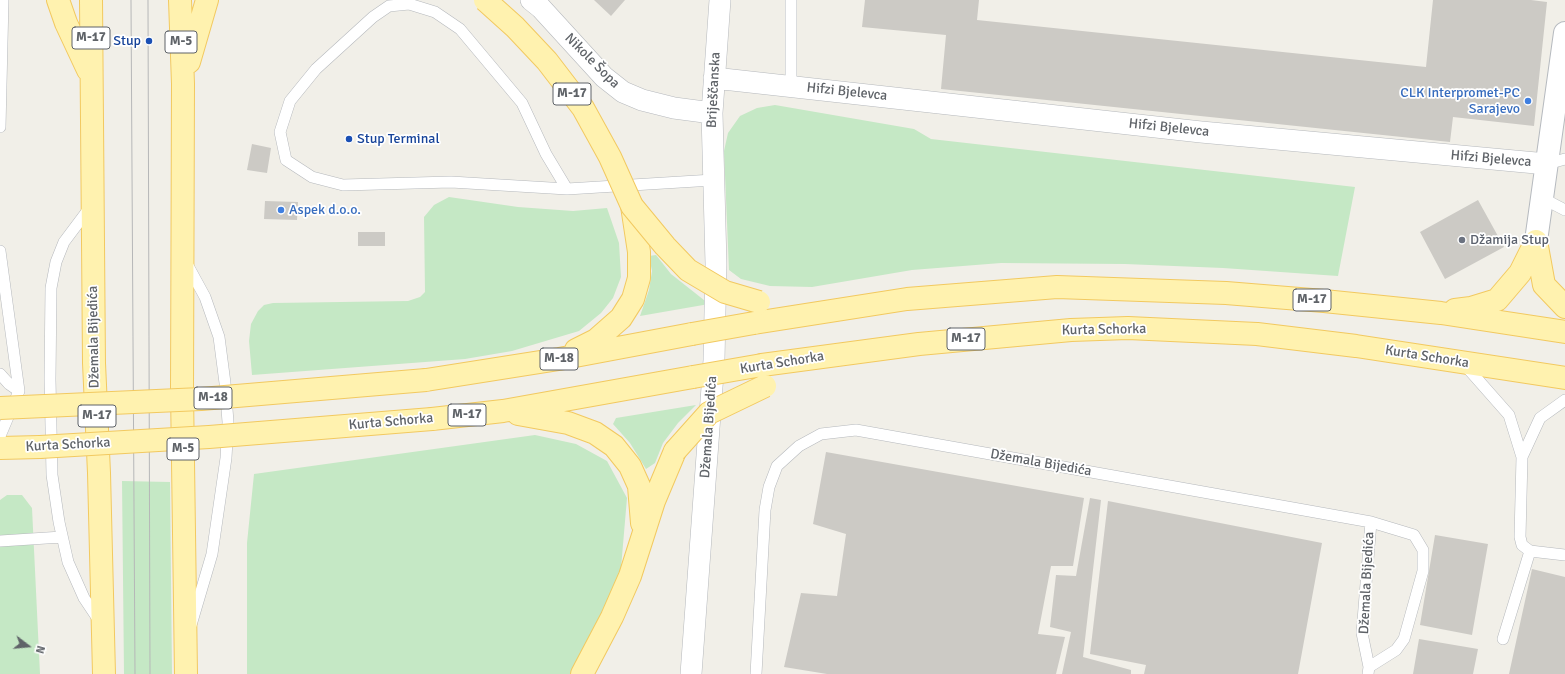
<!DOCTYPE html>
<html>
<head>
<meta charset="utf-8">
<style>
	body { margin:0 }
	#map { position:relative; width:1565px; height:674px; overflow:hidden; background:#f1efe8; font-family:Signika,sans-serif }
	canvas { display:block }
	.north { position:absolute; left:8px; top:626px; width:40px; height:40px; -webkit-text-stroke:3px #fff; paint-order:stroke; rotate:106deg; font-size:11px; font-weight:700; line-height:16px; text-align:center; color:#5f6368 }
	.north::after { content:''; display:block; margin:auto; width:14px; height:18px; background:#5f6368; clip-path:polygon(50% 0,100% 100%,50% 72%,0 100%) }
</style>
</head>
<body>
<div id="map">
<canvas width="1565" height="674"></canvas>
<div class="north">N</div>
</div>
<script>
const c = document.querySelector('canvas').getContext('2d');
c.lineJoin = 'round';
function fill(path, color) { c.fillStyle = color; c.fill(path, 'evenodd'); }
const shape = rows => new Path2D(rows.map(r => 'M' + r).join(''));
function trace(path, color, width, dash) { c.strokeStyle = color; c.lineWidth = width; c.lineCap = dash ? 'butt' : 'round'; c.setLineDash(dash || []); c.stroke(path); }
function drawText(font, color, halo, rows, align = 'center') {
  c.font = font + ' Signika,sans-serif'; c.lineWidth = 3.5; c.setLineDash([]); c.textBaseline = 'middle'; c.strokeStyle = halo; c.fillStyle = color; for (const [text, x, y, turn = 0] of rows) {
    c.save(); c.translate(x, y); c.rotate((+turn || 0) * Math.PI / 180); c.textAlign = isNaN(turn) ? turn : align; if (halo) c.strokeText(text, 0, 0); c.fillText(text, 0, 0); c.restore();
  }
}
const green = shape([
	[775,105,914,129,931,139,1355,187,1338,276,1223,268,1125,264,1001,263,912,270,812,287,770,286,741,279,729,270,724,151,728,133,740,116,757,108],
	[449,197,518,207,573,211,607,208,619,243,621,277,613,298,601,313,579,331,512,351,465,359,252,375,249,341,251,324,258,311,264,305,273,303,408,301,420,297,425,292,424,217,434,205],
	[656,255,671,274,709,304,640,316,649,290,652,271,649,256],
	[696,405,678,423,663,443,655,463,646,469,630,443,613,424,616,418],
	[535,435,576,444,607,461,627,498,621,568,597,630,570,674,247,674,247,543,254,474],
	[122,481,170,482,172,674,124,674],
	[7,495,22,495,32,508,40,674,0,674,0,500]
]);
const building = shape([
	[594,0,625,0,611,16],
	[865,0,979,0,977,20,1426,67,1433,0,1531,0,1547,2,1534,126,1453,117,1450,142,941,89,946,35,862,27],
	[252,144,271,148,267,173,247,170],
	[1478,200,1504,247,1445,279,1420,232],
	[265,201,298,202,297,220,264,219],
	[358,232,385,232,385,246,358,246],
	[826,452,1084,498,1073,566,1051,566,1038,634,1065,637,1056,674,827,674,784,667,801,593,837,596,846,534,813,524],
	[1090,498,1101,500,1083,657,1131,670,1131,674,1062,674,1071,632,1050,627,1056,575,1076,576],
	[1108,501,1322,543,1298,674,1144,674,1146,665,1090,654],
	[1435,535,1488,544,1472,635,1420,625],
	[1532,569,1565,577,1565,674,1509,674],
	[1419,639,1478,649,1473,674,1413,674]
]);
const service = shape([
	[791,0,791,86],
	[0,127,3,0],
	[1547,164,1565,159],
	[567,189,546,154,522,103,460,29,435,12,409,4,389,6,373,17,316,69,290,101,280,132,286,160,312,177,343,185,451,182,567,189,713,180],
	[1542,198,1565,210],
	[91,206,64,242,56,262,51,288,50,379,52,475,59,522,68,562,84,598,100,622],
	[0,251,19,391,0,436],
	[187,264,205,297,219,337,225,383,228,422,226,458,212,554,191,625],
	[1464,364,1509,415,1522,457,1520,537,1522,545,1530,551,1503,639],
	[0,374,9,384,19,391],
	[1522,457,1540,418,1565,400],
	[0,541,62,537],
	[1530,551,1565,555],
	[1369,667,1396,650,1404,639,1423,571,1423,550,1414,535,1371,522],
	[756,674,765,510,769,487,777,466,799,446,821,434,856,430,1371,522,1362,633,1369,667,1368,674]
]);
const minor = shape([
	[531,0,541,8,604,77,623,92,642,100,674,108,712,113],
	[714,78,1201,132,1547,164],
	[691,674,714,360,716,264,712,113,720,0]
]);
const secondary = shape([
	[1536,241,1565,33]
]);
const primary = shape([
	[58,0,66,23,88,70],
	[91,0,94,363,99,473,104,674],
	[180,0,183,84,182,391,186,674],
	[189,62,207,0],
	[1536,241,1544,285,1565,307],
	[1455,310,1471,308,1497,300,1520,273,1536,241],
	[754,323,907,299,1057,287,1226,293,1324,301,1441,313,1565,332],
	[576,350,596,340,621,318,633,299,639,278,639,252,632,206],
	[762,365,919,344,1071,330,1128,328,1257,334,1356,346,1565,378],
	[426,380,559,359,692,334],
	[518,414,568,423,595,433,614,446,630,466,639,486,642,523],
	[432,419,503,411,693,377],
	[0,448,40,447],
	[582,674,612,617,630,576,654,501,675,451]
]);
const tram = shape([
	[131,0,135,674],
	[148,0,150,674]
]);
const primaryBridge = shape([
	[485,0,515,27,547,61,583,108,610,157,632,206,665,246,688,270,725,292,759,302],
	[692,334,754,323],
	[693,377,762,365],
	[0,408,201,399,426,380],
	[40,447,209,437,432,419],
	[675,451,709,413,765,386]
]);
const markers = [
	[149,41,4,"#1a4fb4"],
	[1528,101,4,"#3f7fe0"],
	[349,139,4,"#1a4fb4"],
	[281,210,4,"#3f7fe0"],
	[1462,240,4,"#6b7280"]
];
const shields = [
	[91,38,38],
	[181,42,32],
	[572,94,38],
	[1312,300,38],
	[966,339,38],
	[559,359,38],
	[213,398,38],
	[467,415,38],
	[97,416,38],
	[183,449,32]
];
const shieldNames = [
	["M-17",91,38],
	["M-5",181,42],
	["M-17",572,94],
	["M-17",1312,300],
	["M-17",966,339],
	["M-18",559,359],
	["M-18",213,398],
	["M-17",467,415],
	["M-17",97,416],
	["M-5",183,449]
];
const transitNames = [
	["Stup",141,41],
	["Stup Terminal",357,139,"left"]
];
const streetNames = [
	["Nikole Šopa",592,61,45],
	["Briješčanska",714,90,-87],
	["Hifzi Bjelevca",847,92,6],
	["Hifzi Bjelevca",1169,128,6],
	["Hifzi Bjelevca",1491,159,5],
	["Kurta Schorka",1104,330,-1],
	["Džemala Bijedića",94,337,-91],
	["Kurta Schorka",1427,357,9],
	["Kurta Schorka",782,363,-9],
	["Kurta Schorka",391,422,-5],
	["Džemala Bijedića",709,427,-86],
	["Kurta Schorka",68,445,-3],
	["Džemala Bijedića",1041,463,10],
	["Džemala Bijedića",1367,583,-87]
];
const shopNames = [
	["CLK Interpromet-PC",1520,93],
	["Sarajevo",1520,109],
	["Aspek d.o.o.",289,210,"left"]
];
const worshipNames = [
	["Džamija Stup",1470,240]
];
fill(green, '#c5e8c5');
fill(building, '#cccac5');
trace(service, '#b5b8bc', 12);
trace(minor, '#b5b8bc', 22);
trace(secondary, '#b6babf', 24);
trace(primary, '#f2c960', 24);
trace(service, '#fff', 11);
trace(minor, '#fff', 21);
trace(secondary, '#fff', 22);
trace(primary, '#fff2af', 22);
trace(tram, '#b6b7b8', 1);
trace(primaryBridge, '#f2c960', 24, []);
trace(primaryBridge, '#fff2af', 22);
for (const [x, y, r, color] of markers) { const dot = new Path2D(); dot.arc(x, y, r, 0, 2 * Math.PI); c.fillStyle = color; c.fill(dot); trace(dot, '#fff', 1.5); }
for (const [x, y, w] of shields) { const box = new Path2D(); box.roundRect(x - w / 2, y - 11, w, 22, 3); c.fillStyle = '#fff'; c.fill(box); trace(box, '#5f6368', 1); }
drawText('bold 13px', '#5f6368', null, shieldNames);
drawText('14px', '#164399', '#fff', transitNames, 'right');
drawText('14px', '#5f6368', '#fff', streetNames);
drawText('14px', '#366cbe', '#fff', shopNames, 'right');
drawText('14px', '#5b616d', '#fff', worshipNames, 'left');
</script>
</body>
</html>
